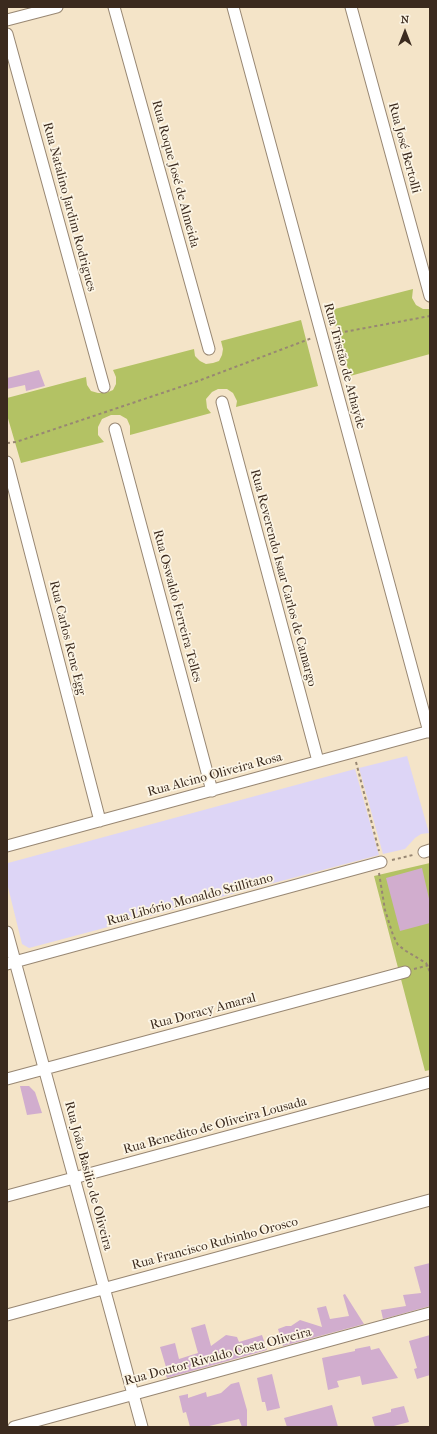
<!DOCTYPE html>
<html>
<head>
<meta charset="utf-8">
<style>
	body { margin:0 }
	#map { position:relative; width:437px; height:1434px; overflow:hidden; background:#f4e4c8; font-family:"IM FELL French Canon",serif }
	canvas { display:block }
	.frame { position:absolute; inset:0; border:8px solid #3b2a1e; pointer-events:none }
	.north { position:absolute; left:385px; top:12px; width:40px; height:40px; -webkit-text-stroke:3px #fcf5e5; paint-order:stroke; rotate:0deg; font-size:11px; font-weight:700; line-height:16px; text-align:center; color:#3b2a1e }
	.north::after { content:''; display:block; margin:auto; width:14px; height:18px; background:#3b2a1e; clip-path:polygon(50% 0,100% 100%,50% 72%,0 100%) }
</style>
</head>
<body>
<div id="map">
<canvas width="437" height="1434"></canvas>
<div class="frame"></div>
<div class="north">N</div>
</div>
<script>
const c = document.querySelector('canvas').getContext('2d');
c.lineJoin = 'round';
function fill(path, color) { c.fillStyle = color; c.fill(path, 'evenodd'); }
const shape = rows => new Path2D(rows.map(r => 'M' + r).join(''));
function trace(path, color, width, dash) { c.strokeStyle = color; c.lineWidth = width; c.lineCap = dash ? 'butt' : 'round'; c.setLineDash(dash || []); c.stroke(path); }
function drawText(font, color, halo, rows, align = 'center') {
  c.font = font + ' "IM FELL French Canon",serif'; c.lineWidth = 3.5; c.setLineDash([]); c.textBaseline = 'middle'; c.strokeStyle = halo; c.fillStyle = color; for (const [text, x, y, turn = 0] of rows) {
    c.save(); c.translate(x, y); c.rotate((+turn || 0) * Math.PI / 180); c.textAlign = isNaN(turn) ? turn : align; if (halo) c.strokeText(text, 0, 0); c.fillText(text, 0, 0); c.restore();
  }
}
const built = shape([
	[407,756,429,833,421,834,415,838,405,849,383,854,359,768],
	[355,769,379,855,29,948,22,944,7,883,7,864,8,863]
]);
const green = shape([
	[413,289,412,298,416,305,423,309,430,309,430,354,350,376,331,310],
	[301,320,318,386,236,407,237,401,233,393,227,389,218,389,212,392,206,399,207,408,211,413,130,435,130,426,127,419,120,415,111,415,102,419,98,427,98,435,104,442,21,463,7,415,7,398,86,377,87,385,91,391,98,393,106,393,113,390,116,384,116,377,113,370,194,349,195,356,200,361,206,364,213,363,219,361,222,355,223,349,221,341],
	[430,863,430,1070,425,1071,374,876]
]);
const building = shape([
	[39,370,45,386,26,391,25,385,7,389,7,378],
	[422,868,430,903,430,923,400,931,386,878],
	[20,1086,29,1086,35,1092,42,1113,27,1115],
	[430,1263,430,1306,383,1319,381,1310,406,1306,403,1295,421,1293,414,1267],
	[345,1294,364,1324,283,1346,278,1329,286,1326,291,1326,300,1320,322,1327,317,1308,326,1306,330,1319,349,1316,343,1295],
	[205,1324,211,1346,226,1335,237,1337,239,1342,262,1335,267,1350,167,1378,164,1368,166,1367,160,1347,175,1343,179,1359,198,1353,191,1328],
	[430,1335,430,1375,417,1379,414,1369,417,1368,409,1341],
	[370,1346,371,1350,379,1348,398,1378,362,1385,360,1376,337,1381,339,1387,328,1390,322,1358,355,1351,355,1349],
	[272,1374,280,1408,267,1411,265,1402,262,1402,257,1378],
	[239,1382,247,1410,247,1427,242,1427,239,1419,205,1427,190,1427,186,1412,183,1413,179,1396,188,1394,188,1398,206,1392,207,1397,221,1393,231,1384],
	[332,1405,338,1427,287,1427,284,1418],
	[404,1406,409,1422,390,1427,375,1427,372,1417,391,1412,391,1409]
]);
const path = shape([
	[333,334,430,316],
	[7,443,16,442,198,381,312,338],
	[356,762,379,851],
	[392,860,413,855],
	[379,873,385,910,393,935,398,945,406,951,426,963,430,972],
	[414,969,430,965]
]);
const street = shape([
	[114,7,209,349],
	[233,7,429,732],
	[351,7,430,296],
	[7,20,57,7],
	[7,34,104,387],
	[222,402,318,761],
	[115,429,212,791],
	[7,462,100,821],
	[7,846,430,731],
	[424,852,430,850],
	[7,932,142,1427],
	[7,964,381,862],
	[7,1079,405,972],
	[7,1196,430,1082],
	[7,1315,430,1200],
	[14,1427,430,1313]
]);
const streetNames = [
	["Rua José Bertolli",404,148,75],
	["Rua Roque José de Almeida",175,174,75],
	["Rua Natalino Jardim Rodrigues",69,207,75],
	["Rua Tristão de Athayde",344,366,75],
	["Rua Reverendo Isaar Carlos de Camargo",283,578,75],
	["Rua Oswaldo Ferreira Telles",177,606,75],
	["Rua Carlos Rene Egg",67,638,76],
	["Rua Alcino Oliveira Rosa",215,775,-15],
	["Rua Libório Monaldo Stillitano",190,900,-15],
	["Rua Doracy Amaral",203,1012,-15],
	["Rua Benedito de Oliveira Lousada",215,1126,-15],
	["Rua João Basilio de Oliveira",88,1176,75],
	["Rua Francisco Rubinho Orosco",215,1244,-15],
	["Rua Doutor Rivaldo Costa Oliveira",218,1357,-15]
];
fill(built, '#ddd5f6');
fill(green, '#b3c264');
fill(building, '#d1adce');
trace(street, '#988773', 13);
trace(path, '#988773', 2, [3, 3]);
trace(street, '#fff', 11);
drawText('13px', '#3b2a1e', '#fcf5e5', streetNames);
</script>
</body>
</html>
